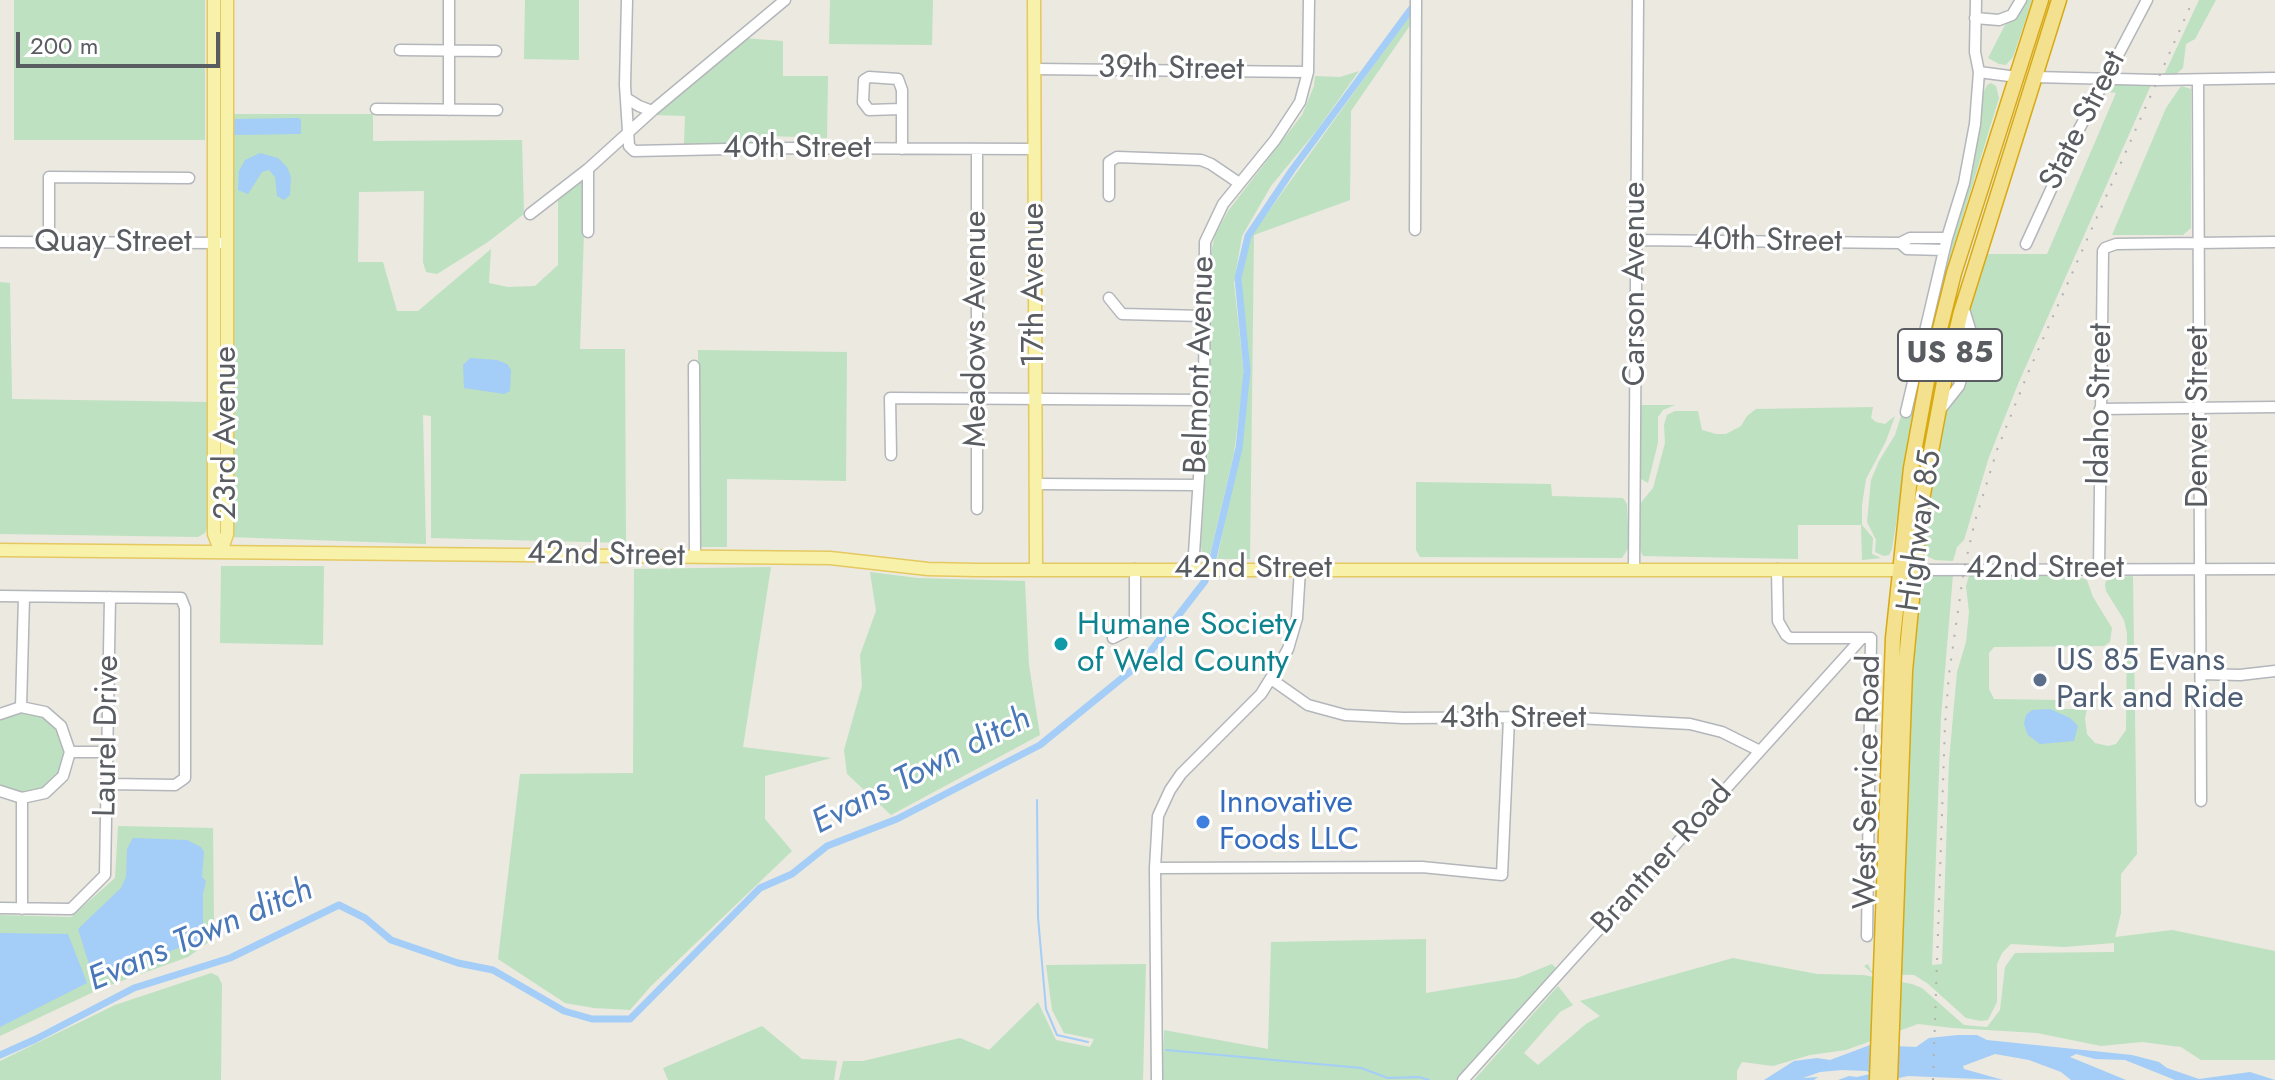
<!DOCTYPE html>
<style>
body{margin:0}
#map{position:relative;width:2275px;height:1080px;overflow:hidden;background:#ebe9e0;font-family:Jost,sans-serif}
canvas{display:block}
.scale{position:absolute;left:16px;top:32px;width:204px;height:36px;box-sizing:border-box;border:4px solid #595c60;border-top:0;padding-left:10px;font-size:24px;line-height:28px;white-space:nowrap;color:#595c60;-webkit-text-stroke:6px #fff;paint-order:stroke}
</style>
<div id="map">
<canvas width="2275" height="1080"></canvas>
<div class="scale">200 m</div>
</div>
<script>
const ctx = document.querySelector('canvas').getContext('2d');
ctx.lineJoin = 'round';
function fill(path, color) { ctx.fillStyle = color; ctx.fill(path, 'evenodd'); }
const poly = rows => new Path2D(rows.map(r => 'M' + r).join(''));
function trace(path, color, width, dash) { ctx.strokeStyle = color; ctx.lineWidth = width; ctx.lineCap = dash ? 'butt' : 'round'; ctx.setLineDash(dash || []); ctx.stroke(path); }
function drawText(font, color, halo, rows, align = 'center') {
  ctx.font = font + ' Jost,sans-serif'; ctx.lineWidth = 6; ctx.setLineDash([]); ctx.textBaseline = 'middle'; ctx.strokeStyle = halo; ctx.fillStyle = color; for (const [text, x, y, turn = 0] of rows) {
    ctx.save(); ctx.translate(x, y); ctx.rotate((+turn || 0) * Math.PI / 180); ctx.textAlign = isNaN(turn) ? turn : align; if (halo) ctx.strokeText(text, 0, 0); ctx.fillText(text, 0, 0); ctx.restore();
  }
}
const green = poly([
 [14,0,205,0,205,140,14,140],
 [525,0,579,0,579,60,524,59],
 [830,0,933,0,932,45,829,44],
 [2025,0,2032,0,2013,57,2006,65,1999,64,1988,58,2005,25,2016,19],
 [2199,0,2216,0,2195,39,2186,44,2183,68,2174,76,2164,75],
 [1411,13,1411,24,1351,111,1350,200,1254,235,1250,559,1217,559,1241,447,1249,370,1241,278,1251,236],
 [743,38,783,41,783,76,828,76,827,138,769,136,767,141,684,145,685,116,654,115],
 [1359,71,1317,130,1271,186,1242,236,1234,283,1244,375,1234,453,1210,555,1203,558,1201,546,1210,404,1210,257,1215,235,1228,211,1302,115,1314,86,1315,76,1340,77],
 [1991,83,1996,86,1999,98,1948,265,1918,386,1892,549,1889,555,1884,556,1875,552,1876,540,1867,522,1871,480,1879,461,1895,435,1901,416,1907,418,1948,253,1975,159,1984,91,1988,84],
 [2108,84,2151,85,2018,384,1989,457,1964,540,1957,547,1953,561,1935,560,1927,556,1923,546,1942,427,1948,408,1964,386,1971,362,1977,339,1970,308,1987,254,2047,254,2116,93,2102,91],
 [2181,86,2191,89,2191,228,2183,235,2112,235,2166,108],
 [226,114,373,114,373,141,522,140,524,214,488,242,437,274,426,272,423,262,424,191,359,192,358,262,383,262,397,311,418,311,491,249,489,283,508,287,535,286,558,265,558,198,586,174,580,349,625,349,626,543,431,538,431,416,423,415,426,544,228,537],
 [0,282,10,283,12,399,208,402,208,525,205,533,198,537,0,534],
 [698,350,847,352,846,481,727,479,727,547,699,547],
 [1641,405,1675,405,1663,410,1658,417,1658,443,1648,483,1641,479],
 [1873,407,1871,418,1876,422,1885,424,1895,416,1886,441,1866,479,1862,505,1862,525,1873,538,1872,554,1881,558,1862,560,1861,525,1798,525,1798,559,1643,556,1640,550,1639,505,1653,488,1665,443,1664,425,1667,415,1675,411,1698,411,1702,430,1716,434,1726,434,1741,426,1747,416,1756,409],
 [1416,482,1551,484,1552,496,1623,498,1627,504,1629,547,1622,558,1420,557,1416,550],
 [221,566,324,566,323,645,220,643],
 [771,567,743,747,831,758,765,776,765,819,792,851,651,986,630,1010,594,1008,565,1003,498,959,520,774,633,773,634,569],
 [870,572,918,578,1025,581,1029,665,1040,735,891,815,847,774,844,750,862,686,860,655,876,611],
 [1931,575,1953,575,1941,717,1932,965,1942,964,1949,761,1957,672,1966,642,1969,612,1966,586,1969,576,2074,575,2087,580,2093,597,2112,628,2110,642,2104,646,1994,647,1989,653,1989,689,1994,699,2059,700,2060,709,2087,709,2085,718,2087,734,2095,743,2108,746,2116,744,2126,730,2127,633,2124,620,2106,591,2105,585,2106,581,2115,577,2133,576,2137,854,2121,874,2121,913,2115,937,2172,930,2275,951,2275,1060,2201,1060,2181,1047,2142,1042,2101,1046,2037,1033,1953,1028,1918,1024,1846,1050,1810,1055,1773,1066,1742,1062,1737,1071,1737,1080,1474,1080,1558,986,1573,1005,1560,1012,1524,1053,1538,1065,1586,1024,1600,1016,1580,1001,1733,958,1817,974,1863,975,1912,984,1922,988,1964,1025,1987,1027,2000,1010,2005,967,2015,953,2114,952,2114,943,2064,947,2011,944,2002,953,1997,964,1997,1002,1988,1020,1981,1021,1966,1018,1927,983,1914,975,1873,974,1864,966,1868,964,1871,971,1900,972,1911,703,1918,599,1921,583],
 [24,711,37,713,57,728,63,740,65,753,62,766,56,777,47,786,35,791,22,793,0,785,0,718],
 [118,826,213,828,214,921,209,942,188,957,102,988,0,1036,0,915,71,917,115,878],
 [1426,939,1426,993,1517,978,1552,964,1556,968,1456,1080,1162,1080,1164,1030,1268,1049,1271,942],
 [1146,964,1143,1080,839,1080,843,1061,863,1061,960,1038,989,1050,1038,1002,1056,1040,1090,1047,1094,1039,1064,1033,1052,1010,1046,965],
 [211,973,218,976,222,984,221,1080,0,1080,0,1061,115,1005],
 [762,1026,802,1059,837,1061,834,1080,668,1080,663,1068]
]);
const water = poly([
 [298,118,301,120,301,134,298,134,235,135,232,131,234,119],
 [260,153,278,158,287,167,291,177,290,195,284,200,277,196,275,177,269,170,262,172,248,194,238,190,239,171,245,160],
 [470,358,497,360,507,364,511,370,510,391,504,394,464,388,463,365],
 [2050,709,2070,718,2078,726,2074,741,2040,744,2028,735,2024,724,2026,715,2032,710],
 [133,838,187,840,201,847,204,852,202,877,206,881,203,894,203,930,197,941,94,980,78,929,121,888,126,877,127,849],
 [0,933,68,934,87,983,0,1027],
 [1958,1035,1977,1035,1987,1040,2132,1055,2159,1062,2167,1068,2199,1079,2250,1072,2275,1080,2175,1080,2125,1060,2095,1059,2076,1054,2070,1057,2126,1080,2071,1080,2061,1072,2029,1060,1995,1054,1963,1066,1964,1069,2003,1080,1908,1076,1890,1080,1838,1080,1849,1076,1857,1077,1870,1074,1867,1071,1842,1070,1820,1072,1803,1078,1818,1077,1814,1080,1764,1080,1794,1061,1817,1058,1830,1060,1870,1045,1916,1047,1929,1038]
]);
const stream = poly([
 [1037,800,1038,917,1046,1009,1057,1035,1088,1042],
 [1166,1050,1361,1068,1388,1078,1419,1077,1429,1080]
]);
const canal = poly([
 [1213,558,1239,448,1247,371,1238,278,1248,236,1292,170,1411,9],
 [0,1055,36,1039,134,988,230,958,339,905,365,918,391,940,458,963,493,970,564,1011,592,1019,630,1019,760,888,792,874,827,846,897,819,1040,745,1143,661,1205,581]
]);
const minor = poly([
 [449,0,449,110],
 [627,0,625,85,629,146,634,151,775,148,1034,149],
 [1975,18,1999,20,2012,15,2021,0],
 [400,50,496,51],
 [1035,69,1308,72],
 [1979,72,2017,77],
 [2034,77,2157,80,2275,78],
 [2198,80,2201,801],
 [626,98,639,106,652,111],
 [376,109,497,110],
 [901,109,869,110,863,102,864,80,869,77,898,79,902,90,902,149],
 [1109,196,1109,162,1117,157,1201,160,1211,164,1239,183],
 [530,214,588,169,653,110,785,0],
 [1415,230,1416,0],
 [588,232,588,169],
 [1636,240,1900,243,1910,238,1947,238],
 [0,242,222,243],
 [49,242,49,177,189,178],
 [1900,243,1907,249,1944,250],
 [2026,244,2075,137,2147,0],
 [1109,298,1122,314,1203,316],
 [694,366,695,557],
 [2100,409,2275,407],
 [1940,410,1959,386,1973,339,1963,306],
 [1906,412,1947,238,1964,183,1975,124,1979,72,1975,52,1976,0],
 [891,455,890,398,1204,400],
 [1036,484,1197,485],
 [977,509,977,149],
 [1193,569,1204,400,1205,242,1223,204,1275,140,1300,102,1308,72,1309,0],
 [1634,569,1638,0],
 [1777,569,1778,621,1786,635,1790,638,1871,638,1867,936],
 [2099,569,2103,251,2105,248,2116,244,2275,242],
 [1913,570,2275,569],
 [0,596,181,598,185,608,185,778,175,785,108,784],
 [1113,638,1135,627,1135,569],
 [2201,674,2240,675,2275,671],
 [1271,679,1308,705,1345,715,1403,718,1558,717,1690,724,1722,732,1760,751],
 [21,707,24,597],
 [0,714,21,707,45,712,61,726,70,752,63,776,45,793,22,798,0,791],
 [70,752,108,752],
 [22,798,22,909],
 [1155,868,1422,867,1502,875,1509,719],
 [0,908,71,909,105,875,110,597],
 [1157,1080,1155,868,1158,816,1170,790,1181,774,1261,694,1279,665,1288,649,1297,618,1300,569],
 [1463,1080,1862,638]
]);
const major = poly([
 [214,0,214,534,221,552],
 [1034,0,1036,570],
 [0,550,830,558,928,569,976,570,1910,570],
 [221,552,227,534,227,0]
]);
const highway = poly([
 [1877,1080,1893,638,1911,468,1927,381,1954,273,2041,0],
 [1890,1080,1905,671,1921,505,1944,382,1961,312,2059,0]
]);
const rail = poly([
 [1933,1080,1945,725,1949,674,1964,569,1975,521,1997,450,2028,373,2193,0]
]);
const markers = [
 [1061,644,8,"#0f9aa8"],
 [2040,680,8,"#5c6f8a"],
 [1203,822,8,"#3f7fe0"]
];
const shields = [
 [1950,355,104]
];
const shieldNames = [
 ["US 85",1950,355]
];
const streetNames = [
 ["39th Street",1171,70,1],
 ["State Street",2084,121,-63],
 ["40th Street",797,149],
 ["40th Street",1768,242,1],
 ["Quay Street",113,243],
 ["Carson Avenue",1636,284,-90],
 ["17th Avenue",1035,285,-90],
 ["Meadows Avenue",977,329,-90],
 ["Belmont Avenue",1201,365,-88],
 ["Idaho Street",2101,404,-89],
 ["Denver Street",2199,417,-90],
 ["23rd Avenue",227,433,-90],
 ["Highway 85",1921,531,-82],
 ["42nd Street",606,556,1],
 ["42nd Street",1253,569],
 ["42nd Street",2045,569],
 ["43th Street",1513,719],
 ["Laurel Drive",108,736,-89],
 ["West Service Road",1869,782,-89],
 ["Brantner Road",1663,859,-48]
];
const cultureNames = [
 ["Humane Society",1077,626],
 ["of Weld County",1077,663]
];
const serviceNames = [
 ["US 85 Evans",2056,662],
 ["Park and Ride",2056,699]
];
const shopNames = [
 ["Innovative",1219,804],
 ["Foods LLC",1219,841]
];
const waterNames = [
 ["Evans Town ditch",922,772,-27],
 ["Evans Town ditch",201,936,-23]
];
fill(green, '#bee1c1');
fill(water, '#a4cdf7');
trace(stream, '#a4cdf7', 2);
trace(canal, '#a4cdf7', 7);
trace(minor, '#b3b6ba', 13);
trace(major, '#e5c960', 15);
trace(highway, '#d9a912', 17);
trace(minor, '#fff', 10);
trace(major, '#f8f1a9', 12);
trace(highway, '#f3e18f', 14);
trace(rail, '#b1b2b2', 2, [2, 10]);
for (const [x, y, r, color] of markers) { const dot = new Path2D(); dot.arc(x, y, r, 0, 2 * Math.PI); ctx.fillStyle = color; ctx.fill(dot); trace(dot, '#fff', 3); }
for (const [x, y, w] of shields) { const box = new Path2D(); box.roundRect(x - w / 2, y - 26, w, 52, 6); ctx.fillStyle = '#fff'; ctx.fill(box); trace(box, '#595c60', 2); }
drawText('bold 30px', '#595c60', null, shieldNames);
drawText('32px', '#595c60', '#fff', streetNames);
drawText('32px', '#0d838f', '#fff', cultureNames, 'left');
drawText('32px', '#4e5e75', '#fff', serviceNames, 'left');
drawText('32px', '#366cbe', '#fff', shopNames, 'left');
drawText('italic 34px', '#4a77b7', '#fff', waterNames);
</script>
